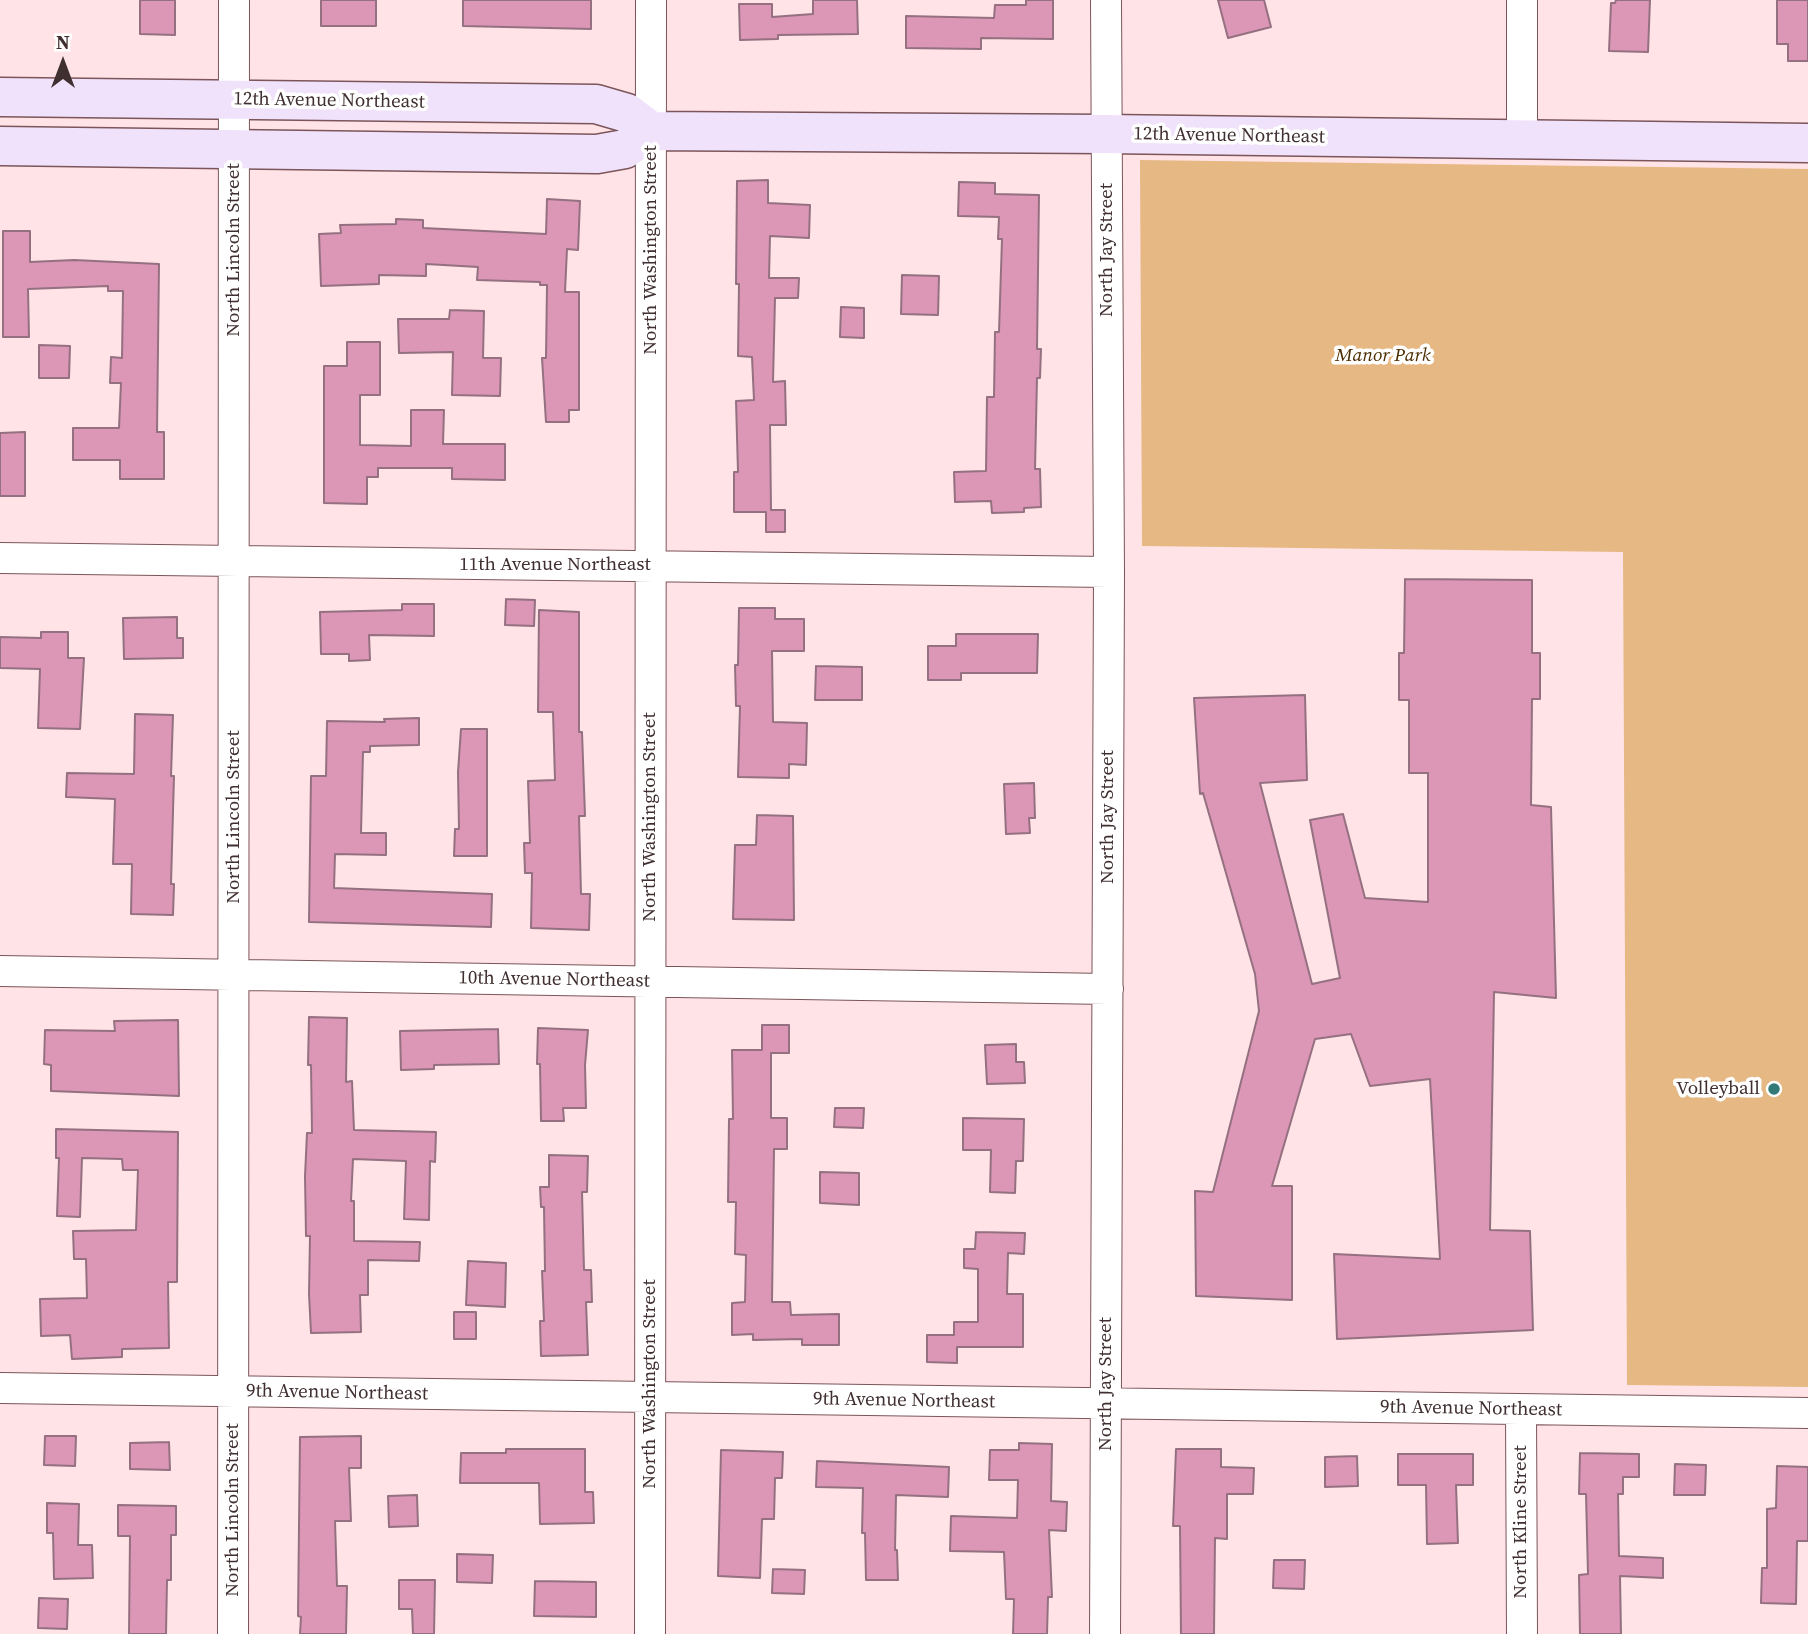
<!DOCTYPE html>
<style>
body{margin:0}
#map{position:relative;width:1808px;height:1634px;overflow:hidden;background:#ffe3e6;font-family:"Source Serif 4",serif}
canvas{display:block}
.north{position:absolute;left:28px;top:28px;width:70px;height:70px;-webkit-text-stroke:5px #fff;paint-order:stroke;rotate:0deg;font-size:19px;font-weight:700;line-height:28px;text-align:center;color:#402f30}
.north::after{content:'';display:block;margin:auto;width:24px;height:32px;background:#402f30;clip-path:polygon(50% 0,100% 100%,50% 72%,0 100%)}
</style>
<div id="map">
<canvas width="1808" height="1634"></canvas>
<div class="north">N</div>
</div>
<script>
const ctx = document.querySelector('canvas').getContext('2d');
ctx.lineJoin = 'round';
function fill(path, color) { ctx.fillStyle = color; ctx.fill(path, 'evenodd'); }
const poly = rows => new Path2D(rows.map(r => 'M' + r).join(''));
function trace(path, color, width, dash) { ctx.strokeStyle = color; ctx.lineWidth = width; ctx.lineCap = dash ? 'butt' : 'round'; ctx.setLineDash(dash || []); ctx.stroke(path); }
function drawText(font, color, halo, rows, align = 'center') {
  ctx.font = font + ' "Source Serif 4",serif'; ctx.lineWidth = 7; ctx.setLineDash([]); ctx.textBaseline = 'middle'; ctx.strokeStyle = halo; ctx.fillStyle = color; for (const [text, x, y, turn = 0] of rows) {
    ctx.save(); ctx.translate(x, y); ctx.rotate((+turn || 0) * Math.PI / 180); ctx.textAlign = isNaN(turn) ? turn : align; if (halo) ctx.strokeText(text, 0, 0); ctx.fillText(text, 0, 0); ctx.restore();
  }
}
const green = poly([
 [1140,160,1808,169,1808,1387,1627,1385,1623,552,1142,546]
]);
const building = poly([
 [140,0,175,0,175,35,140,34,140,0],
 [321,0,376,0,376,26,321,26,321,0],
 [463,0,591,0,591,29,463,26,463,0],
 [813,0,857,0,858,34,778,35,778,39,740,40,739,4,772,4,772,17,813,14,813,0],
 [1026,0,1053,0,1053,39,981,38,981,49,906,48,906,16,994,18,995,5,1026,5,1026,0],
 [1218,0,1264,0,1271,27,1228,38,1218,0],
 [1616,0,1650,0,1648,52,1609,51,1611,3,1615,3,1616,0],
 [1777,0,1808,0,1808,61,1788,61,1788,44,1777,44,1777,0],
 [768,180,768,203,810,205,809,238,770,236,769,278,799,278,798,298,775,298,773,382,785,381,786,425,770,425,771,510,785,510,785,532,766,532,766,512,734,512,734,472,738,472,736,401,754,400,752,357,738,356,739,284,736,284,737,181,768,180],
 [959,182,995,183,995,194,1039,195,1037,349,1041,349,1040,378,1037,378,1035,469,1040,469,1041,507,1024,508,1024,512,992,513,991,501,955,502,954,472,986,471,987,397,994,397,995,332,999,332,1002,239,998,239,999,217,958,216,959,182],
 [547,199,580,201,578,250,567,249,565,292,579,292,579,410,569,410,569,422,546,422,542,358,546,358,547,285,540,285,540,282,477,280,478,267,426,264,426,276,379,275,379,284,321,286,319,234,341,233,340,225,396,224,396,219,423,220,423,228,546,234,547,199],
 [3,231,30,231,30,262,74,260,159,264,157,432,164,432,164,479,120,479,120,460,73,460,73,428,119,428,121,383,110,383,111,357,122,358,123,291,108,291,108,286,28,289,29,337,3,337,3,231],
 [902,275,939,276,938,315,901,314,902,275],
 [841,307,864,308,864,338,840,337,841,307],
 [450,310,484,311,483,358,501,358,500,396,452,395,453,352,399,353,398,319,449,319,450,310],
 [347,342,380,342,380,395,360,395,360,445,411,446,411,410,444,410,443,444,505,444,505,480,452,479,452,468,378,468,378,477,367,477,367,504,324,503,324,366,347,366,347,342],
 [39,345,70,346,69,378,39,378,39,345],
 [25,432,25,496,0,496,0,433,25,432],
 [1405,579,1532,580,1532,653,1540,653,1540,699,1532,699,1531,805,1551,807,1556,998,1494,992,1490,1230,1530,1231,1533,1330,1337,1339,1334,1254,1440,1259,1430,1079,1370,1086,1351,1034,1315,1039,1272,1186,1292,1186,1292,1300,1196,1296,1195,1191,1213,1192,1259,1011,1255,974,1203,793,1200,794,1194,698,1305,695,1307,780,1260,783,1312,984,1340,978,1310,820,1343,814,1365,898,1428,902,1428,773,1409,773,1409,700,1399,700,1399,653,1404,653,1405,579],
 [506,599,535,600,534,626,505,625,506,599],
 [402,604,434,604,434,636,369,635,370,660,349,661,349,654,321,654,320,612,402,610,402,604],
 [739,608,775,608,775,619,804,619,804,651,772,651,773,722,807,723,806,765,789,764,789,778,738,777,740,706,736,706,735,665,738,665,739,608],
 [539,610,579,612,579,732,582,732,585,816,579,816,581,894,590,894,589,930,531,928,532,873,525,873,524,843,530,843,528,781,555,780,553,712,538,712,539,610],
 [177,617,177,638,183,638,183,658,124,659,123,618,177,617],
 [41,632,68,632,68,658,84,658,80,729,38,728,40,669,0,668,0,637,41,638,41,632],
 [956,634,1038,634,1037,673,961,673,961,680,928,680,928,646,956,646,956,634],
 [816,666,862,667,862,700,815,700,816,666],
 [135,714,173,715,171,776,174,776,171,884,174,884,173,915,131,914,132,864,113,864,115,799,66,797,67,773,134,774,135,714],
 [419,718,419,745,370,746,370,752,363,752,361,833,386,833,386,855,335,854,334,888,492,894,491,927,309,922,311,776,326,776,327,721,385,722,384,719,419,718],
 [461,729,487,729,487,856,454,856,455,829,459,829,458,772,461,729],
 [1034,783,1035,818,1029,818,1030,833,1006,834,1004,784,1034,783],
 [757,815,793,816,794,920,733,919,735,845,756,845,757,815],
 [309,1017,347,1018,346,1082,352,1081,354,1130,436,1132,435,1162,430,1161,429,1220,404,1219,406,1161,353,1159,351,1201,354,1201,354,1241,420,1242,419,1261,368,1260,368,1295,360,1295,361,1332,311,1333,309,1294,310,1236,306,1236,305,1176,307,1133,312,1133,311,1065,308,1065,309,1017],
 [178,1020,179,1096,51,1091,51,1065,44,1064,45,1030,115,1031,114,1021,178,1020],
 [762,1025,789,1025,789,1053,771,1053,771,1118,787,1118,787,1149,774,1149,772,1302,790,1302,791,1315,839,1314,839,1345,802,1345,802,1339,753,1340,753,1334,732,1335,732,1303,745,1302,746,1255,735,1254,736,1202,728,1202,729,1119,733,1119,732,1050,762,1050,762,1025],
 [538,1028,588,1030,585,1065,586,1108,563,1108,564,1121,541,1121,540,1064,537,1064,538,1028],
 [498,1029,499,1064,434,1065,434,1069,401,1070,400,1031,498,1029],
 [1016,1044,1016,1062,1024,1062,1025,1083,987,1084,985,1045,1016,1044],
 [835,1108,864,1108,863,1128,834,1127,835,1108],
 [963,1118,1024,1119,1023,1161,1016,1161,1015,1193,990,1192,991,1150,963,1150,963,1118],
 [56,1129,178,1132,177,1282,168,1282,169,1348,122,1349,122,1357,72,1359,70,1335,41,1336,40,1299,87,1298,86,1259,74,1259,73,1231,136,1230,138,1170,123,1170,122,1159,82,1158,80,1217,57,1216,59,1158,56,1158,56,1129],
 [549,1155,588,1156,587,1192,582,1192,584,1270,591,1270,592,1302,586,1302,588,1355,541,1356,540,1321,544,1321,542,1271,545,1271,544,1207,541,1207,540,1187,549,1187,549,1155],
 [820,1172,859,1173,859,1205,820,1203,820,1172],
 [976,1232,1025,1233,1024,1254,1008,1253,1007,1294,1023,1294,1023,1347,957,1347,957,1363,927,1362,927,1335,954,1335,954,1322,978,1322,978,1269,964,1268,964,1249,975,1249,976,1232],
 [468,1261,506,1263,505,1307,466,1305,468,1261],
 [454,1312,476,1312,476,1339,454,1339,454,1312],
 [45,1436,76,1436,75,1466,44,1465,45,1436],
 [361,1436,361,1468,349,1468,351,1521,335,1521,337,1586,347,1586,346,1634,300,1634,301,1617,298,1616,300,1437,361,1436],
 [169,1442,170,1470,130,1469,130,1443,169,1442],
 [1019,1443,1052,1444,1051,1501,1067,1502,1066,1531,1049,1530,1052,1597,1048,1597,1047,1634,1013,1634,1014,1599,1006,1599,1004,1552,950,1551,951,1516,1017,1518,1018,1480,989,1480,990,1450,1019,1450,1019,1443],
 [506,1449,585,1449,585,1492,593,1492,594,1523,540,1524,539,1483,460,1483,461,1453,506,1453,506,1449],
 [1176,1449,1221,1449,1221,1467,1254,1468,1253,1494,1227,1494,1227,1539,1215,1538,1214,1634,1181,1634,1180,1526,1173,1526,1176,1449],
 [721,1450,783,1452,782,1478,775,1478,774,1519,762,1519,760,1578,718,1576,721,1450],
 [1580,1453,1639,1454,1639,1477,1623,1477,1623,1494,1618,1494,1619,1556,1663,1558,1663,1578,1620,1576,1621,1634,1580,1634,1579,1575,1588,1574,1586,1494,1579,1494,1580,1453],
 [1398,1454,1473,1454,1473,1485,1456,1485,1458,1543,1427,1544,1426,1485,1398,1485,1398,1454],
 [1357,1456,1358,1486,1325,1487,1325,1457,1357,1456],
 [817,1461,949,1467,948,1497,896,1495,895,1550,897,1550,898,1580,866,1580,865,1533,862,1533,863,1488,816,1487,817,1461],
 [1675,1464,1706,1465,1705,1495,1674,1495,1675,1464],
 [1777,1466,1808,1467,1808,1541,1797,1541,1796,1604,1761,1603,1762,1568,1767,1568,1767,1509,1776,1508,1777,1466],
 [417,1495,418,1526,389,1527,388,1496,417,1495],
 [47,1503,79,1504,78,1545,92,1545,93,1578,54,1579,53,1533,47,1533,47,1503],
 [118,1505,176,1506,176,1535,171,1535,171,1580,167,1580,166,1634,129,1634,130,1536,118,1536,118,1505],
 [457,1554,493,1555,492,1583,457,1582,457,1554],
 [1274,1560,1305,1560,1304,1589,1273,1588,1274,1560],
 [773,1569,805,1570,804,1594,772,1593,773,1569],
 [399,1580,435,1580,434,1634,413,1634,412,1609,399,1609,399,1580],
 [535,1581,596,1582,596,1617,534,1616,535,1581],
 [39,1598,68,1599,67,1629,38,1628,39,1598]
]);
const street = poly([
 [1522,140,1522,0],
 [0,558,1109,572],
 [0,971,1108,989],
 [0,1388,1808,1413],
 [1521,1410,1522,1634],
 [233,1634,234,0],
 [650,1634,651,0],
 [1105,1634,1109,572,1106,0]
]);
const secondary = poly([
 [0,97,596,104,627,113,651,131],
 [0,146,597,154,625,149,651,131,1106,134,1808,143]
]);
const markers = [
 [1774,1089,7,"#317a77"]
];
const streetNames = [
 ["12th Avenue Northeast",329,101,1],
 ["12th Avenue Northeast",1229,136,1],
 ["North Lincoln Street",234,250,-90],
 ["North Washington Street",651,250,-90],
 ["North Jay Street",1107,250,-90],
 ["11th Avenue Northeast",555,565],
 ["North Lincoln Street",234,817,-90],
 ["North Washington Street",650,817,-90],
 ["North Jay Street",1108,817,-90],
 ["10th Avenue Northeast",554,980,1],
 ["North Washington Street",650,1384,-90],
 ["North Jay Street",1106,1384,-90],
 ["9th Avenue Northeast",337,1393,1],
 ["9th Avenue Northeast",904,1401,1],
 ["9th Avenue Northeast",1471,1409,1],
 ["North Lincoln Street",233,1510,-90],
 ["North Kline Street",1521,1522,-90]
];
const parkNames = [
 ["Manor Park",1383,356]
];
const poiNames = [
 ["Volleyball",1760,1089]
];
fill(green, '#e5b884');
fill(building, '#db97b5');
trace(building, '#947080', 2);
trace(street, '#7b555a', 32);
trace(secondary, '#7b555a', 41);
trace(street, '#fff', 30);
trace(secondary, '#f1e2fb', 38);
for (const [x, y, r, color] of markers) { const dot = new Path2D(); dot.arc(x, y, r, 0, 2 * Math.PI); ctx.fillStyle = color; ctx.fill(dot); trace(dot, '#fff', 2.5); }
drawText('19px', '#402f30', '#fff', streetNames);
drawText('italic 19px', '#4c2d00', '#fff', parkNames);
drawText('19px', '#402f30', '#fff', poiNames, 'right');
</script>
